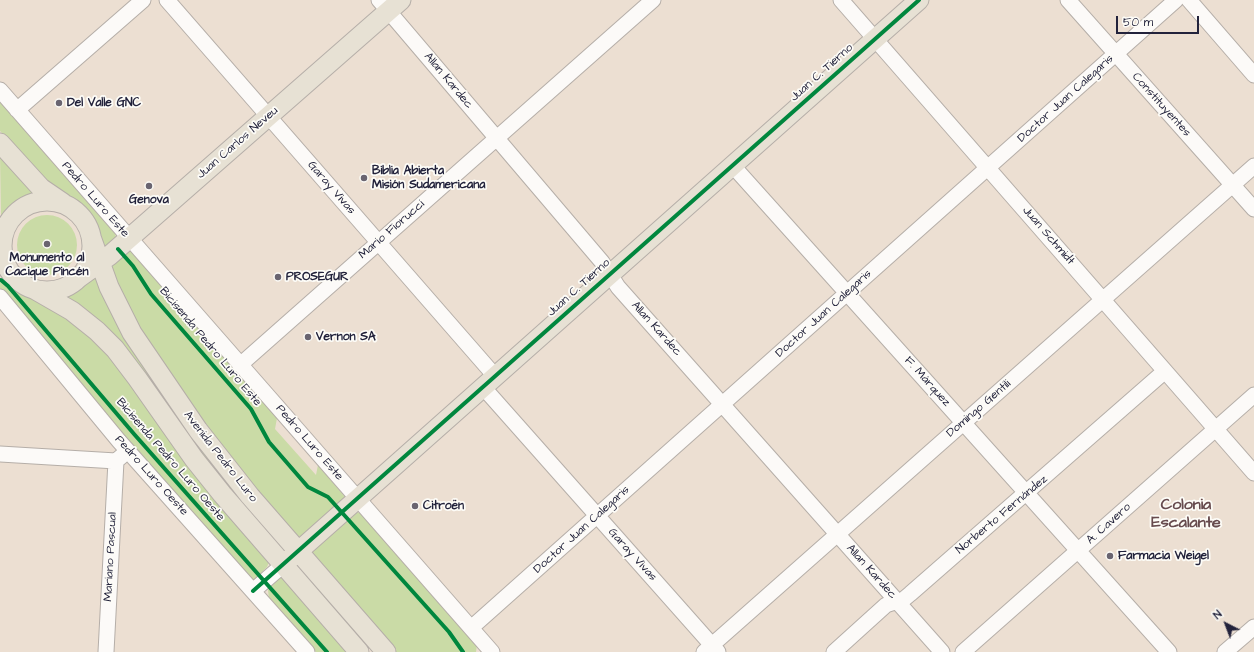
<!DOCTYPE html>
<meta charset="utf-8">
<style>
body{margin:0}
#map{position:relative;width:1254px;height:652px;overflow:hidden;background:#ecdfd2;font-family:"Architects Daughter",sans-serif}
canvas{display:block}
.north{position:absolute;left:1206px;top:604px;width:40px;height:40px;-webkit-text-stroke:3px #fdfcf7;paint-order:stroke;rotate:318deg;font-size:11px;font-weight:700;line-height:16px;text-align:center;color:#22223b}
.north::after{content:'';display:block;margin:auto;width:14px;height:18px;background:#22223b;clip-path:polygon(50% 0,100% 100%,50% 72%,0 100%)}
.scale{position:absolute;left:1116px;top:16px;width:83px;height:18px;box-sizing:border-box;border:2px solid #22223b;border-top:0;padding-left:5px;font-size:12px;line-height:14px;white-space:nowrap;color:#22223b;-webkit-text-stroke:3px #fdfcf7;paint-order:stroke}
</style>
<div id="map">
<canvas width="1254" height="652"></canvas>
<div class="north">N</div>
<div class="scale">50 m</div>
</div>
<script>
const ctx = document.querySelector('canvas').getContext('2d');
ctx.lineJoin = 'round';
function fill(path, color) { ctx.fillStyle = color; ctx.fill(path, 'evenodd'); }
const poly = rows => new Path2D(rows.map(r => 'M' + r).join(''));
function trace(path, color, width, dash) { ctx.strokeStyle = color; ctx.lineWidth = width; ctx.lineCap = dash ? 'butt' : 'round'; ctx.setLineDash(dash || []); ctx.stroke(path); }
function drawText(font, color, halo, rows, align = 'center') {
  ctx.font = font + ' "Architects Daughter",sans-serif'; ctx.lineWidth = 3.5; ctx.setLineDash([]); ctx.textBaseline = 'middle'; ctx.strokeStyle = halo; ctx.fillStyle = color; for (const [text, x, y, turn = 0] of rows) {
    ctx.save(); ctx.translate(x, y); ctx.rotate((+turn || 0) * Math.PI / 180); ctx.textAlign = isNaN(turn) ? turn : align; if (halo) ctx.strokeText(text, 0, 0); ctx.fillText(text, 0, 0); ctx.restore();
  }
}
const green = poly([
 [0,100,115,231,116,239,106,247,85,209,58,193,0,131],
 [0,154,35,195,19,201,1,217],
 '17 245a30 30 0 1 1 60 0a30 30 0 1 1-60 0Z',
 [130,250,277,418,275,429,316,475,318,465,346,498,302,536,298,537,261,502,151,352,117,291,110,266,127,251],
 [95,275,288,547,283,553,64,297],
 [2,279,8,280,24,292,41,298,97,339,269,562,267,567,255,579,251,579,122,434,0,288,0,280],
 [355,512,361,513,477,644,476,652,393,652,308,552],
 [281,576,352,652,316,652,269,599,268,590]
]);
const minor = poly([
 [167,0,495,376],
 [379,0,602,262,618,287,942,652],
 [841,0,1254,473],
 [1068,0,1254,209],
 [1189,0,1254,75],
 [0,90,492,652],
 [17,110,143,0],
 [733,166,1169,652],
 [0,297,119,441,307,652],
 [240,365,653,0],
 [483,387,718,652],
 [0,454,116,461,123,455],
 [253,591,283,565],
 [471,628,1176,0],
 [106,652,116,461],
 [704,652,1254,166],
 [834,652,886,605,904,599,910,594,1165,371],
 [963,652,1254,395],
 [1225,652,1254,627]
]);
const major = poly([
 [0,143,41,188,63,203],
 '2 246a45 45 0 1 1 90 0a45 45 0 1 1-90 0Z',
 [91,237,109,287,132,333,198,430,250,496,386,652],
 [73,282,109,256,401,0],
 [32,288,72,311,97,331,115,349,137,378,194,459,222,494,359,652],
 [283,565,919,0]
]);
const cycleway = poly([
 [118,249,133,266,151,294,251,409,269,442,308,487,328,497,449,632,463,652],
 [1,280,8,286,134,434,327,652],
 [253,591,919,0]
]);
const markers = [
 [59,103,4,"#696470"],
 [364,178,4,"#696470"],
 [149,186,4,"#696470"],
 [47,244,4,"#696470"],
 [278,277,4,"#696470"],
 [308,337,4,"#696470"],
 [415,506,4,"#696470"],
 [1110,556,4,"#696470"]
];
const streetNames = [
 ["Juan C. Tierno",822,73,-42],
 ["Allan Kardec",448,81,50],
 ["Doctor Juan Calegaris",1066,99,-42],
 ["Constituyentes",1161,105,48],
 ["Juan Carlos Neveu",238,143,-41],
 ["Garay Vivas",331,188,49],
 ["Pedro Luro Este",95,200,49],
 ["Mario Fiorucci",392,230,-41],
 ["Juan Schmidt",1048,236,49],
 ["Juan C. Tierno",579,288,-42],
 ["Doctor Juan Calegaris",824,314,-42],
 ["Allan Kardec",656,329,48],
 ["Bicisenda Pedro Luro Este",210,347,50],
 ["F. Márquez",927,382,48],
 ["Domingo Gentili",979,409,-41],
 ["Pedro Luro Este",309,443,49],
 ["Avenida Pedro Luro",220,457,52],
 ["Bicisenda Pedro Luro Oeste",170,460,49],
 ["Pedro Luro Oeste",151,476,48],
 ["Norberto Fernández",1002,515,-40],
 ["A. Cavero",1109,524,-42],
 ["Doctor Juan Calegaris",582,530,-42],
 ["Garay Vivas",632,555,48],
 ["Mariano Pascual",111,557,-87],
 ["Allan Kardec",871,572,48]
];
const poiNames = [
 ["Del Valle GNC",67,103],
 ["Biblia Abierta",372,171],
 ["Misión Sudamericana",372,185],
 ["Genova",149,200,"center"],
 ["Monumento al",47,258,"center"],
 ["Cacique Pincén",47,272,"center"],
 ["PROSEGUR",286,277],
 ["Vernon SA",316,337],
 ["Citroën",423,506],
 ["Farmacia Weigel",1118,556]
];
const districtNames = [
 ["Colonia",1186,506],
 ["Escalante",1186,524]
];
fill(green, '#cadba6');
trace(minor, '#b5aea8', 17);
trace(major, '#b5aea8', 21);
trace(minor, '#fcfaf8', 15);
trace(major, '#e7e1d4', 19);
trace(cycleway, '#00873e', 4);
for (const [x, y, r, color] of markers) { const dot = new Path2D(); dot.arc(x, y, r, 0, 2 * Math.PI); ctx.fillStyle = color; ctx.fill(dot); trace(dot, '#fdfcf7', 1.5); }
drawText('12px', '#22223b', '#fdfcf7', streetNames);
drawText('bold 12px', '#22223b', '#fdfcf7', poiNames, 'left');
drawText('bold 16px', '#674b4e', '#fdfcf7', districtNames);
</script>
